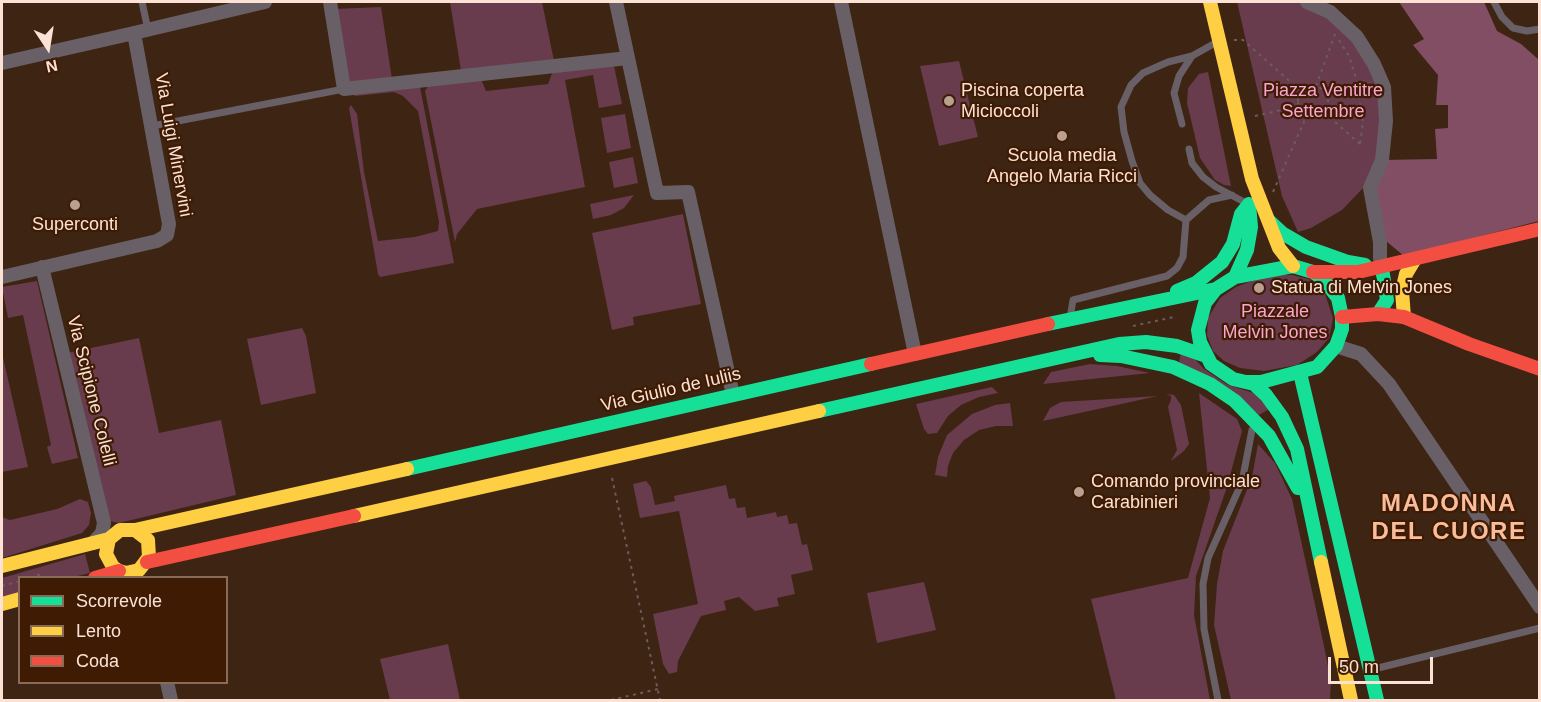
<!DOCTYPE html>
<style>
body{margin:0}
#map{position:relative;width:1541px;height:702px;overflow:hidden;background:#3e2412;font-family:Arial,sans-serif}
canvas{display:block}
.frame{position:absolute;inset:0;border:3px solid #fbe2d5;pointer-events:none}
.legend{position:absolute;left:18px;top:576px;width:210px;height:108px;box-sizing:border-box;background:#3f1b03;border:2px solid #8a6b57;margin:0;padding:8px 10px;list-style:none;font-size:18px;color:#fbe2d5}
.legend li{display:flex;align-items:center;gap:12px;height:30px}
.legend b{width:30px;border:2px solid #8a6b57}
.north{position:absolute;left:18px;top:18px;width:60px;height:60px;-webkit-text-stroke:4px #3f1b03;paint-order:stroke;rotate:168deg;font-size:16px;font-weight:700;line-height:24px;text-align:center;color:#fbe2d5}
.north::after{content:'';display:block;margin:auto;width:21px;height:27px;background:#fbe2d5;clip-path:polygon(50% 0,100% 100%,50% 72%,0 100%)}
.scale{position:absolute;left:1328px;top:657px;width:105px;height:27px;box-sizing:border-box;border:3px solid #fbe2d5;border-top:0;padding-left:8px;font-size:18px;line-height:21px;white-space:nowrap;color:#fbe2d5;-webkit-text-stroke:4px #3f1b03;paint-order:stroke}
</style>
<div id="map">
<canvas width="1541" height="702"></canvas>
<div class="frame"></div>
<ul class="legend">
<li><b style="height:8px;background:#16e098"></b>Scorrevole</li>
<li><b style="height:8px;background:#ffcf43"></b>Lento</li>
<li><b style="height:8px;background:#f24e42"></b>Coda</li>
</ul>
<div class="north">N</div>
<div class="scale">50 m</div>
</div>
<script>
const ctx = document.querySelector('canvas').getContext('2d');
ctx.lineJoin = 'round';
function fill(path, color) { ctx.fillStyle = color; ctx.fill(path, 'evenodd'); }
const poly = rows => new Path2D(rows.map(r => 'M' + r).join(''));
function trace(path, color, width, dash) { ctx.strokeStyle = color; ctx.lineWidth = width; ctx.lineCap = dash ? 'butt' : 'round'; ctx.setLineDash(dash || []); ctx.stroke(path); }
function drawText(font, color, halo, rows, align = 'center') {
  ctx.font = font + ' Arial,sans-serif'; ctx.lineWidth = 4.5; ctx.setLineDash([]); ctx.textBaseline = 'middle'; ctx.strokeStyle = halo; ctx.fillStyle = color; for (const [text, x, y, turn = 0] of rows) {
    ctx.save(); ctx.translate(x, y); ctx.rotate((+turn || 0) * Math.PI / 180); ctx.textAlign = isNaN(turn) ? turn : align; if (halo) ctx.strokeText(text, 0, 0); ctx.fillText(text, 0, 0); ctx.restore();
  }
}
const green = poly([
 [450,2,542,2,554,61,461,71],
 [1237,2,1307,2,1357,37,1384,87,1382,160,1365,186,1342,210,1311,228,1298,232,1282,196],
 [381,7,392,79,347,85,334,9],
 [959,61,978,137,939,146,920,66],
 [614,66,622,104,599,108,593,75,565,80,585,187,477,209,457,234,455,242,425,91,430,83,481,79,486,91,548,84,553,71],
 [1208,72,1231,186,1224,185,1215,180,1200,158,1187,103,1188,88,1199,74],
 [420,87,454,263,380,277,378,274,349,108,351,105,357,114,364,172,378,241,415,237,438,231,439,222,418,111,403,96,394,92,355,96,353,92],
 [625,114,631,148,607,153,601,118],
 [633,157,638,183,614,188,609,162],
 [634,195,624,208,611,215,593,219,590,204],
 [683,214,701,304,633,317,634,325,612,330,592,233],
 [1267,275,1292,275,1309,279,1324,291,1333,318,1329,338,1317,352,1297,365,1264,371,1240,368,1224,361,1213,351,1207,335,1208,318,1220,298,1236,287],
 [37,281,78,458,52,464,47,447,51,445,23,315,8,318,2,287],
 [302,328,306,336,316,393,261,405,247,339],
 [139,338,159,433,221,420,236,495,119,523,110,521,67,353],
 [2,353,28,467,2,472],
 [1181,353,1194,358,1204,369,1228,385,1257,394,1271,408,1259,415,1179,362],
 [1090,364,1117,366,1150,373,1043,384,1051,372],
 [992,387,998,393,979,397,961,405,948,416,937,433,928,434,924,429,916,404],
 [1199,393,1237,419,1242,431,1227,487,1196,576,1194,615,1210,700,1116,700,1091,599,1188,578,1210,498],
 [1166,394,1174,395,1181,405,1189,444,1184,451,1171,461,1177,450,1168,407,1171,400,1171,396],
 [1158,396,1043,421,1050,408,1061,402],
 [1010,403,1013,426,996,426,979,430,964,440,953,453,948,466,947,477,935,475,938,457,947,435,972,414,995,405],
 [1258,444,1275,463,1292,499,1324,646,1331,681,1330,700,1231,700,1214,625,1217,584,1223,551,1252,477],
 [646,481,651,487,655,505,675,501,674,496,726,485,729,499,735,498,737,508,745,507,747,518,776,512,777,517,787,515,789,524,797,523,802,545,807,544,813,570,791,575,795,594,777,598,779,606,755,611,739,597,724,601,726,610,701,616,678,661,677,672,669,674,663,664,653,614,698,604,679,511,640,518,633,484],
 [80,499,88,502,91,513,89,525,82,533,2,558,2,517,10,520,57,509],
 [85,554,90,573,74,577,20,578,19,594,2,599,2,578],
 [924,582,936,630,877,643,867,593],
 [448,644,460,700,390,700,380,659]
]);
const forest = poly([
 [1399,2,1484,2,1497,31,1521,44,1539,60,1539,221,1404,256,1386,241,1376,187,1382,160,1437,159,1435,129,1448,128,1448,105,1436,105,1438,75,1413,45,1424,39]
]);
const path = poly([
 [1234,40,1243,40,1302,92],
 [1339,40,1349,56,1357,82,1363,123,1360,144],
 [1316,86,1335,34],
 '1298 101a15 15 0 1 1 30 0a15 15 0 1 1-30 0Z',
 [1324,112,1360,144],
 [1255,116,1299,106],
 [1273,192,1307,115],
 [1133,326,1174,317],
 [612,478,660,700],
 [30,578,44,573],
 [2,586,20,581],
 [611,700,658,689]
]);
const lane = poly([
 [142,2,148,30],
 [1494,2,1502,17,1513,28,1527,31,1540,29],
 [1192,56,1168,62,1143,73,1131,85,1121,107,1124,132,1132,161,1140,183,1150,195,1168,210,1186,220,1209,200,1232,195],
 [1182,124,1174,93,1179,76,1192,56,1217,42],
 [152,126,344,89],
 [1189,149,1192,163,1203,177,1216,187,1248,204],
 [1070,318,1073,300,1167,276,1177,268,1183,257,1186,220],
 [1370,670,1540,628],
 [1218,700,1204,629,1203,584,1208,558,1242,482,1252,430]
]);
const street = poly([
 [330,2,344,89,628,58],
 [616,2,657,193,688,192,733,395],
 [841,2,915,354],
 [1307,2,1330,12,1357,37,1374,64,1384,87,1386,121,1382,160,1370,188,1380,242,1380,258,1382,268],
 [2,63,134,33,265,2],
 [42,267,104,523,102,533,93,543],
 [2,277,157,241,167,235,169,224,134,33],
 [1336,346,1361,354,1389,384,1540,607],
 [167,682,171,700]
]);
const fast = poly([
 [1269,221,1282,233,1306,247,1348,262,1365,265],
 [1235,277,1247,250,1251,227,1249,204],
 [1177,291,1196,283,1222,262,1233,244,1241,214,1249,204],
 [1378,314,1387,300,1382,268],
 [1048,324,1216,289],
 [1100,355,1121,356,1173,367,1210,384,1235,401,1269,436,1298,488],
 [1300,373,1377,700],
 [1247,382,1261,382,1317,367,1336,346,1342,329,1342,317,1338,298,1323,279,1313,272,1293,266,1235,277,1216,289,1205,303,1198,330,1200,342,1211,364,1233,379,1254,384,1266,395,1282,417,1297,449,1321,562],
 [819,411,1119,344,1146,342,1177,346,1206,356],
 [407,469,871,364]
]);
const slow = poly([
 [1210,2,1252,179,1279,248,1293,266],
 [1404,317,1402,291,1406,274,1415,259],
 [354,516,819,411],
 [135,530,148,540,149,557,139,570,126,573,119,571,113,567,106,554,109,539,120,530,135,530,407,469],
 [1321,562,1351,700],
 [2,566,109,539],
 [2,604,20,599]
]);
const jam = poly([
 [1313,272,1358,272,1540,229],
 [1342,317,1378,314,1404,317,1469,344,1540,369],
 [871,364,1048,324],
 [147,562,354,516],
 [95,578,119,571]
]);
const markers = [
 [949,101,6,"#b9a091"],
 [1062,136,6,"#b9a091"],
 [75,205,6,"#b9a091"],
 [1259,288,6,"#b9a091"],
 [1079,492,6,"#b9a091"]
];
const poiNames = [
 ["Piscina coperta",961,91],
 ["Micioccoli",961,112],
 ["Scuola media",1062,156,"center"],
 ["Angelo Maria Ricci",1062,177,"center"],
 ["Superconti",75,225,"center"],
 ["Statua di Melvin Jones",1271,288],
 ["Comando provinciale",1091,482],
 ["Carabinieri",1091,503]
];
const parkNames = [
 ["Piazza Ventitre",1323,91],
 ["Settembre",1323,112],
 ["Piazzale",1275,312],
 ["Melvin Jones",1275,333]
];
const streetNames = [
 ["Via Luigi Minervini",173,145,80],
 ["Via Giulio de Iuliis",671,390,-13],
 ["Via Scipione Colelli",91,391,76]
];
const districtNames = [
 ["MADONNA",1449,504],
 ["DEL CUORE",1449,532]
];
fill(green, '#683b4d');
fill(forest, '#814e63');
trace(path, '#6a5e5d', 2, [3, 4.5]);
trace(lane, '#686066', 7);
trace(street, '#686066', 14);
trace(fast, '#16e098', 14);
trace(slow, '#ffcf43', 14);
trace(jam, '#f24e42', 14);
for (const [x, y, r, color] of markers) { const dot = new Path2D(); dot.arc(x, y, r, 0, 2 * Math.PI); ctx.fillStyle = color; ctx.fill(dot); trace(dot, '#3f1b03', 2); }
drawText('18px', '#fbe2d5', '#3f1b03', poiNames, 'left');
drawText('18px', '#faa5cd', '#3f1b03', parkNames);
drawText('18px', '#fbe2d5', '#3f1b03', streetNames);
ctx.letterSpacing = '1.5px';
drawText('bold 24px', '#f9bd9c', '#3f1b03', districtNames);
ctx.letterSpacing = '0px';
</script>
